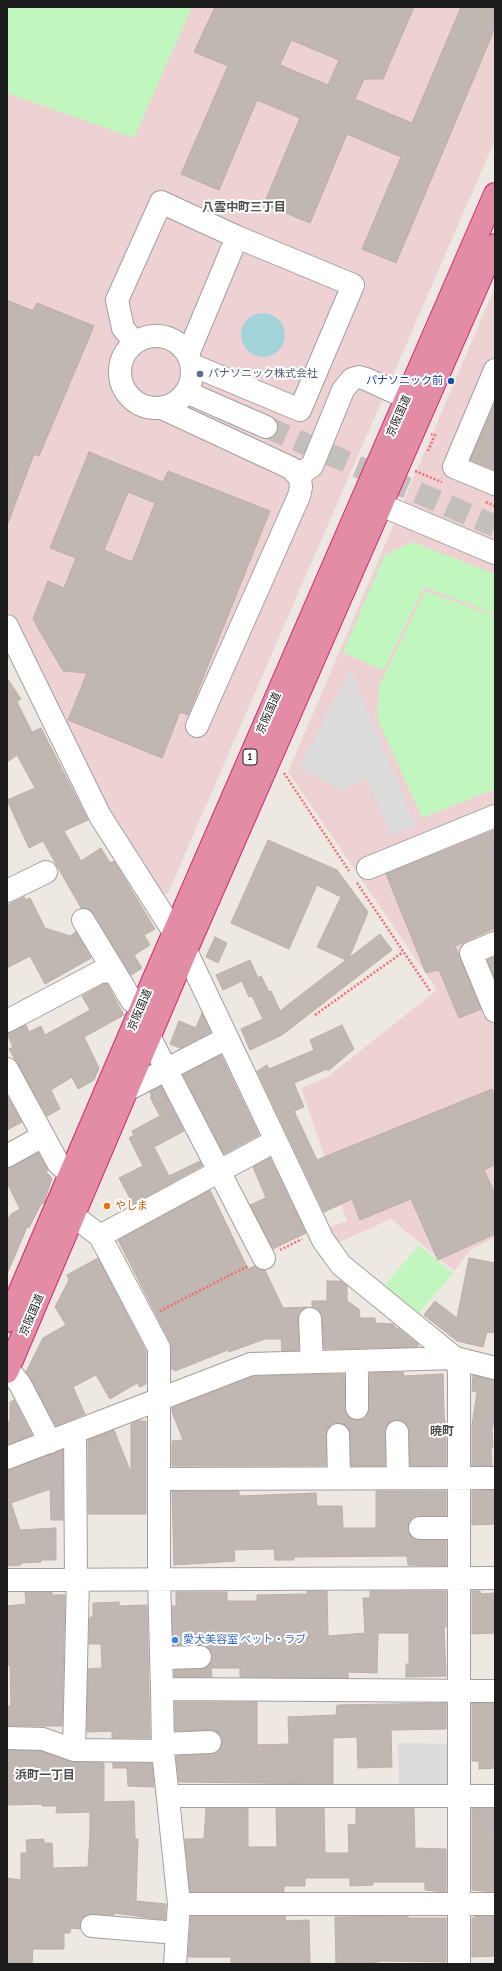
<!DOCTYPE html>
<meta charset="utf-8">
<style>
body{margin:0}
#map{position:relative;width:502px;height:1971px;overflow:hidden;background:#ede8e2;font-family:"PT Sans Narrow",sans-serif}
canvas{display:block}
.frame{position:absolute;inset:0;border:8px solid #1c1c1c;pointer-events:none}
</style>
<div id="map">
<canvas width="502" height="1971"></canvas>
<div class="frame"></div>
</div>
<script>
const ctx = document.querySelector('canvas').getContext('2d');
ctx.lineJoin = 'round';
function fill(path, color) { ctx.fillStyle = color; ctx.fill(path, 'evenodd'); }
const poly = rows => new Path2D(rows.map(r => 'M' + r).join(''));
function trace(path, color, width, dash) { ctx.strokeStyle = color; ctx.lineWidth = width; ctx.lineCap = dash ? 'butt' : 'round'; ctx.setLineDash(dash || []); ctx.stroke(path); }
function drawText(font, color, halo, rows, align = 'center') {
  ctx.font = font + ' "PT Sans Narrow","Noto Sans JP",sans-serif'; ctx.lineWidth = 4; ctx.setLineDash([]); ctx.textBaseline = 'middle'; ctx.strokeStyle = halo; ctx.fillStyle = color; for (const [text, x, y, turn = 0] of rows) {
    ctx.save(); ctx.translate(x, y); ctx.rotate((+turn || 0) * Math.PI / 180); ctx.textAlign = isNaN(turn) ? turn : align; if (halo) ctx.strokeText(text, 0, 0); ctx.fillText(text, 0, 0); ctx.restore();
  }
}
const commercial = poly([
 [7,7,495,7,495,140,168,893,160,894,108,814,7,608],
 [495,287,495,1238,470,1250,454,1271,391,1219,337,1243,328,1228,347,1221,301,1088,326,1078,437,990,288,772]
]);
const park = poly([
 [7,7,192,7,134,138,7,93],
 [412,542,495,574,495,614,424,587,383,671,343,652,385,555],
 [425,591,495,616,495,789,422,818,377,718,379,686],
 [419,1245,453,1273,419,1313,385,1285]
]);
const parking = poly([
 [351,670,416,826,391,836,367,779,340,790,298,767],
 [398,1743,451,1744,452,1781,442,1789,399,1790]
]);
const water = poly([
 '241 335a22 22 0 1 1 44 0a22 22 0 1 1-44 0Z'
]);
const building = poly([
 [215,7,414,7,383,79,364,79,355,99,412,123,461,7,495,7,495,28,396,263,362,249,401,157,347,134,310,223,264,204,300,118,257,100,219,190,181,174,228,66,194,52,215,7],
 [291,40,339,60,328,85,280,65,291,40],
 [7,300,33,311,37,303,94,326,39,456,34,454,8,523,7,300],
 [495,403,495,470,470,460,495,403],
 [89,452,163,482,168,471,270,511,188,715,180,712,162,758,68,720,87,673,63,671,33,619,48,581,64,588,76,558,50,548,89,452],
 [128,492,155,503,132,562,104,550,128,492],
 [7,678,21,699,17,702,32,732,41,728,88,820,64,831,81,861,101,848,110,863,114,861,155,929,144,935,150,945,134,955,142,968,131,975,94,914,89,909,81,908,43,841,29,848,7,800,35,788,17,755,7,762,7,678],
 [495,830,495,928,455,946,481,1009,459,1018,439,970,426,973,386,874,495,830],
 [268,840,337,870,368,912,349,958,380,934,392,950,282,1035,250,1050,241,1029,263,1019,252,996,249,997,242,981,223,990,216,975,250,960,258,978,261,976,269,992,271,991,280,1011,346,960,317,947,341,897,317,885,289,949,231,923,268,840],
 [24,897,26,900,30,898,45,928,70,936,76,932,91,958,45,984,30,956,7,968,7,905,24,897],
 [215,937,227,943,218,963,206,957,215,937],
 [495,957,495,978,487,960,495,957],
 [104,984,107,984,124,1015,84,1037,99,1068,94,1080,78,1089,72,1077,51,1090,60,1109,47,1116,9,1049,13,1047,7,1033,26,1025,29,1032,41,1026,45,1035,90,1010,82,996,104,984],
 [202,1013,211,1032,180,1048,170,1044,179,1021,196,1028,202,1013],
 [342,1025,354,1049,328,1071,327,1069,294,1083,304,1107,294,1111,317,1160,492,1089,495,1098,495,1165,484,1170,495,1194,495,1234,438,1260,411,1199,360,1220,352,1199,324,1212,257,1071,267,1065,269,1069,314,1050,310,1040,342,1025],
 [221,1055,259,1135,224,1154,183,1075,221,1055],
 [161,1086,184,1131,154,1147,169,1176,200,1161,202,1166,133,1204,119,1178,143,1166,129,1138,134,1135,132,1131,160,1116,150,1097,152,1097,150,1092,161,1086],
 [8,1098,22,1122,7,1130,7,1099,8,1098],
 [38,1153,48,1170,46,1172,52,1178,44,1203,41,1204,29,1228,28,1225,7,1274,7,1221,11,1214,20,1209,7,1183,7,1168,38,1153],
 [270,1158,306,1233,273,1249,250,1205,266,1198,253,1167,270,1158],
 [210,1190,248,1269,255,1266,258,1269,265,1270,283,1308,307,1307,299,1313,298,1319,299,1350,282,1351,281,1339,265,1339,229,1352,228,1350,175,1371,174,1369,172,1370,170,1342,118,1240,210,1190],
 [98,1258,146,1351,146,1384,140,1387,137,1383,110,1399,96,1375,73,1387,85,1414,56,1426,26,1372,43,1338,66,1325,55,1307,69,1280,67,1275,98,1258],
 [469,1258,495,1263,495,1333,487,1332,483,1347,457,1341,424,1315,435,1301,457,1318,469,1258],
 [327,1281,341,1281,347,1286,347,1301,359,1309,360,1318,375,1318,375,1323,393,1324,396,1328,398,1328,418,1344,418,1347,324,1349,322,1318,320,1312,312,1307,312,1301,327,1301,327,1281],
 [403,1372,404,1376,443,1374,444,1415,446,1429,446,1466,410,1466,409,1431,407,1425,403,1421,397,1420,390,1422,386,1426,385,1466,351,1466,349,1429,344,1424,338,1423,332,1424,327,1429,326,1466,172,1466,172,1441,183,1440,172,1412,172,1408,254,1376,344,1374,346,1414,351,1419,357,1420,364,1419,368,1414,369,1408,370,1373,403,1372],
 [473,1375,495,1380,495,1412,492,1431,493,1447,491,1448,492,1466,472,1466,472,1425,477,1392,472,1391,473,1375],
 [14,1400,32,1435,7,1445,7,1422,10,1421,10,1402,14,1400],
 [137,1421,146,1421,146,1514,88,1514,88,1440,114,1430,131,1473,131,1424,137,1421],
 [63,1450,63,1520,51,1520,50,1489,11,1503,20,1530,56,1528,56,1560,41,1560,41,1562,21,1563,21,1565,7,1566,7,1470,63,1450],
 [495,1490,495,1524,472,1525,472,1491,495,1490],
 [172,1491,239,1491,239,1496,316,1493,317,1506,342,1506,343,1528,376,1528,376,1491,446,1491,446,1516,414,1517,409,1521,408,1528,409,1534,414,1539,446,1540,446,1566,408,1565,407,1556,294,1557,294,1560,275,1560,274,1549,234,1550,235,1561,174,1565,172,1491],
 [307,1591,327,1591,328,1636,365,1633,363,1598,370,1598,370,1591,446,1591,446,1627,444,1627,446,1676,406,1677,406,1664,409,1664,409,1633,378,1633,377,1673,348,1672,348,1678,240,1677,240,1668,211,1668,212,1677,174,1677,174,1670,206,1668,211,1663,212,1657,210,1650,206,1646,173,1645,172,1606,176,1606,176,1592,227,1592,227,1601,257,1601,257,1595,308,1594,307,1591],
 [472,1591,480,1591,481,1594,495,1593,495,1633,472,1634,472,1591],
 [25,1592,52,1592,52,1595,65,1595,62,1726,7,1726,7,1706,11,1706,10,1665,7,1665,7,1606,26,1604,25,1592],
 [119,1602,119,1606,147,1605,150,1738,112,1738,112,1731,87,1732,88,1669,102,1668,101,1644,89,1644,90,1617,93,1617,93,1603,119,1602],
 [175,1702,257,1702,257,1745,289,1744,288,1717,336,1715,337,1705,446,1703,446,1729,391,1730,392,1767,358,1768,357,1737,333,1738,333,1784,179,1782,176,1756,216,1753,221,1747,222,1741,220,1735,216,1731,210,1730,175,1731,175,1702],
 [472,1703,495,1703,495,1768,479,1769,479,1761,472,1761,472,1703],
 [7,1750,41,1751,74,1762,104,1763,104,1802,134,1801,135,1839,138,1839,136,1901,166,1904,165,1920,114,1913,114,1915,87,1915,82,1919,80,1929,71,1928,70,1933,64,1933,64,1949,33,1949,32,1963,7,1963,7,1878,21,1880,21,1853,27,1853,26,1840,44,1839,44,1843,52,1843,53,1868,88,1867,90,1833,90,1812,56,1813,57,1806,42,1806,42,1804,7,1805,7,1750],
 [113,1763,152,1763,154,1787,128,1786,127,1768,113,1768,113,1763],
 [206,1808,248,1808,248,1847,277,1847,276,1808,324,1808,325,1853,349,1853,348,1825,356,1824,356,1808,414,1808,415,1848,446,1849,446,1892,425,1890,425,1882,373,1882,373,1885,350,1886,350,1878,305,1878,305,1886,284,1886,284,1892,190,1892,185,1839,204,1839,206,1808],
 [472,1808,494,1808,495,1892,472,1890,472,1808],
 [191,1916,285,1916,286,1921,309,1920,310,1964,231,1964,231,1957,188,1957,191,1916],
 [408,1916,408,1918,446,1918,446,1962,383,1961,365,1964,336,1964,335,1917,408,1916],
 [475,1916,495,1916,495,1956,472,1957,472,1918,475,1918,475,1916]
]);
const minorTunnel = poly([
 [266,427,495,526]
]);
const path = poly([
 [428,451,435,435,431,434],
 [415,471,442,482],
 [486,502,495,506],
 [284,773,349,871],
 [357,883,430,991],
 [315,1015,403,952],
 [280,1250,302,1239],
 [160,1311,248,1266]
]);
const minor = poly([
 '120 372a36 36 0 1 1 72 0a36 36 0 1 1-72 0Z',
 [135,343,123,328,117,300,161,202,237,237],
 [188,354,237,237,353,285,300,410,192,365],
 [495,370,454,467,495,484],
 [186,392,266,427],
 [162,408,291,468,300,478,301,487,299,496,197,726],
 [296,472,306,470,312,466,343,390,352,379,359,377,366,379,407,398],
 [381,505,495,553],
 [7,626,100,816,186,951,323,1240,341,1265,455,1358,459,1370,459,1964],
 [368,868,495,816],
 [7,891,46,872],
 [83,920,114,971],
 [495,943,471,953,495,1011],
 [7,1021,100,972,114,971,132,1001,141,1007],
 [150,1038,264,1258],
 [7,1069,58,1163,71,1175],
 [127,1090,227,1038],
 [7,1156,43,1136],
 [74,1216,100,1236,275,1141],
 [100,1236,159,1348,159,1579,162,1689,163,1751,179,1904,175,1964],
 [310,1319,312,1362],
 [357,1361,357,1408],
 [8,1369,20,1384,50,1442],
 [75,1432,76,1579],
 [397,1432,398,1478],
 [338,1435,339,1478],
 [7,1458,251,1364,455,1358,495,1368],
 [159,1479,495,1478],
 [420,1528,458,1528],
 [7,1580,495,1578],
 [161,1658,200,1657],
 [162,1689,495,1691],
 [7,1738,43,1739,74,1750,163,1751],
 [163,1744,210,1742],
 [74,1750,78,1579],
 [168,1796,495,1796],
 [179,1904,495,1904],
 [92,1926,177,1933]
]);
const highway = poly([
 [7,1321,154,978,495,194],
 [7,1372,186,951,495,245]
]);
const markers = [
 [200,374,4,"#5c6f8a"],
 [451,381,4,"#1a4fb4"],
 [107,1206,4,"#e8710a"],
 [175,1640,4,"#3f7fe0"]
];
const shields = [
 [250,757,14]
];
const shieldNames = [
 ["1",250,757]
];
const serviceNames = [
 ["パナソニック株式会社",208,374]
];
const transitNames = [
 ["パナソニック前",443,381]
];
const streetNames = [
 ["京阪国道",399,416,-66],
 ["京阪国道",269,713,-66],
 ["京阪国道",140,1010,-67],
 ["京阪国道",32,1315,-67]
];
const foodNames = [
 ["やしま",115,1206]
];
const shopNames = [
 ["愛犬美容室 ペット・ラブ",183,1640]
];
const neighbourhoodNames = [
 ["八雲中町三丁目",244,208],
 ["暁町",442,1432],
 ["浜町一丁目",45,1776]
];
fill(commercial, '#eed1d3');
fill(park, '#c1f7bf');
fill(parking, '#dcdcdc');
fill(water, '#a3d4da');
fill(building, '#c1b7b2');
trace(building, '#beada5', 1);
trace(minorTunnel, '#c3bfba', 22, [22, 11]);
trace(minor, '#a0a0a0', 24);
trace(highway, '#d12a76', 24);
trace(path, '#f46c6e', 2.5, [2, 2]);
trace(minor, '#fff', 22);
trace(highway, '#e38ca6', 22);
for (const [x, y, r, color] of markers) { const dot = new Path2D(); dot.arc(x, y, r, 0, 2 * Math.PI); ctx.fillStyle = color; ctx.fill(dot); trace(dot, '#fff', 1.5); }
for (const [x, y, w] of shields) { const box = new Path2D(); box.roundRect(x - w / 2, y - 8, w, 16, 3); ctx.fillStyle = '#fff'; ctx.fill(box); trace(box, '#1c1c1c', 1); }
drawText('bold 10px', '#1c1c1c', null, shieldNames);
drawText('11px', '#4e5e75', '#fff', serviceNames, 'left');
drawText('11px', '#164399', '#fff', transitNames, 'right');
drawText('11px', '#1c1c1c', '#fff', streetNames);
drawText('11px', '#c56008', '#fff', foodNames, 'left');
drawText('11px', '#366cbe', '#fff', shopNames, 'left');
drawText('bold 12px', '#4f4f4f', '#fff', neighbourhoodNames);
</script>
